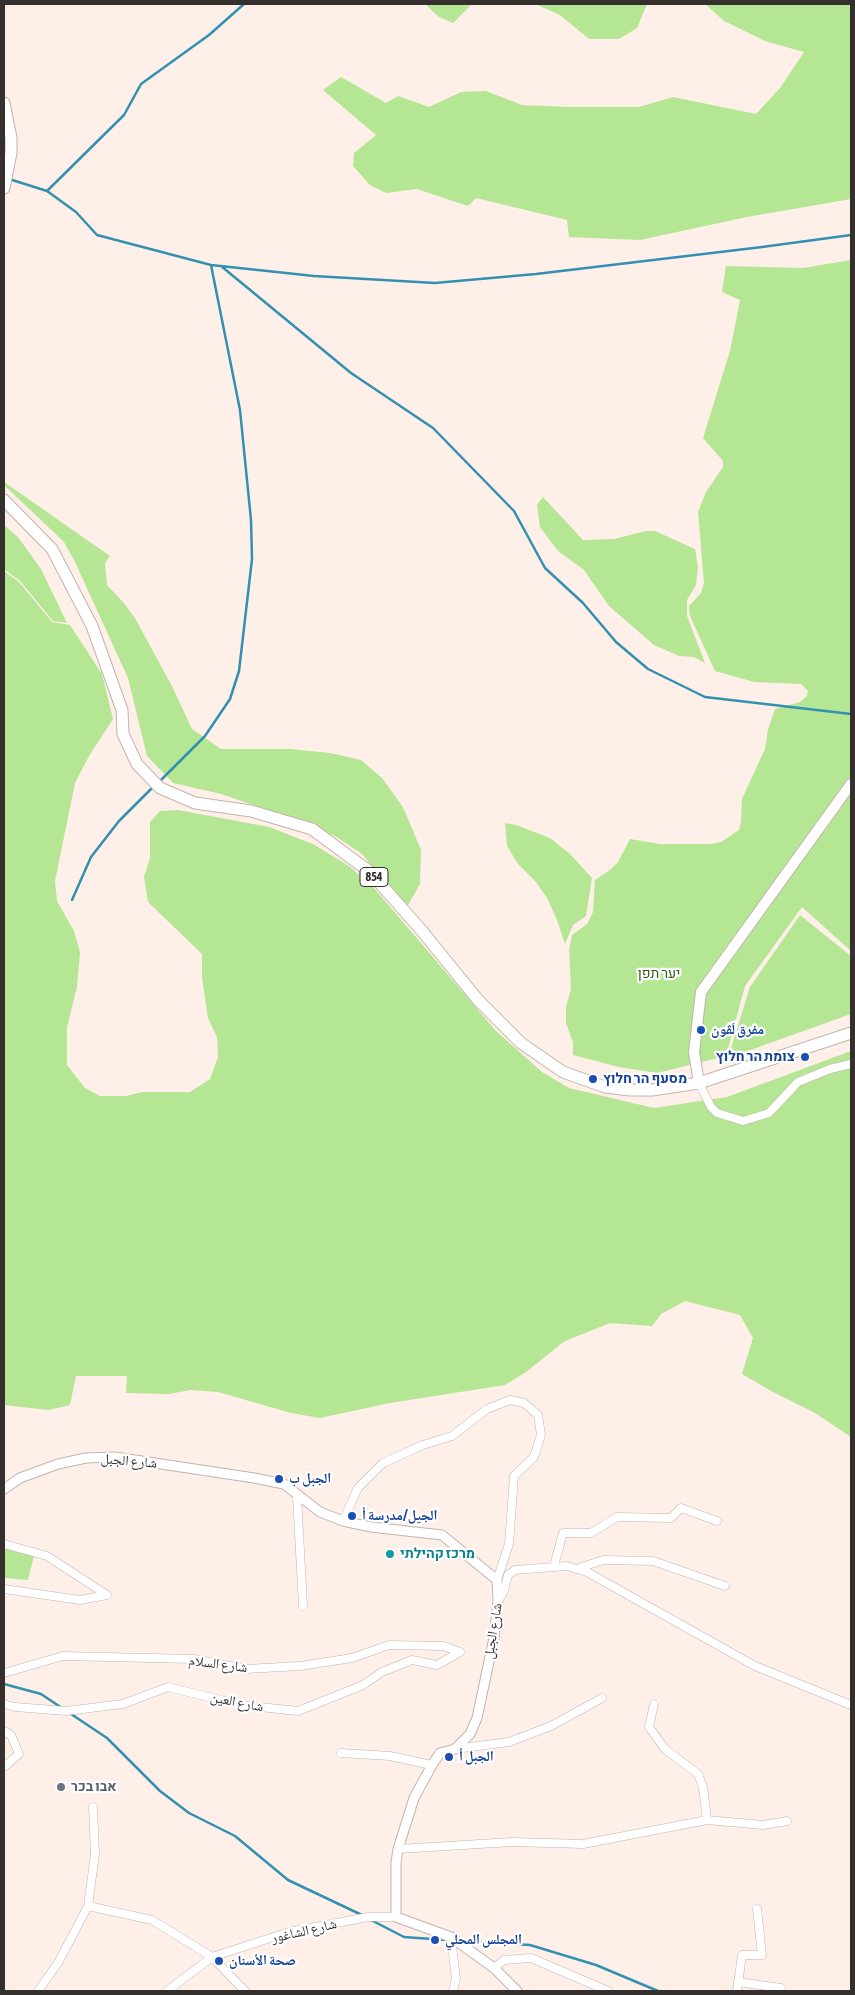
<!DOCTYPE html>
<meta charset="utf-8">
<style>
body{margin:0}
#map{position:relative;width:855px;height:1995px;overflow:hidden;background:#feefe8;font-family:"Asap Condensed",sans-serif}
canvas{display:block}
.frame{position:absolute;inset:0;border:5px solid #35302d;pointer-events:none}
</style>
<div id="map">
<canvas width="855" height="1995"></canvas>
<div class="frame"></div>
</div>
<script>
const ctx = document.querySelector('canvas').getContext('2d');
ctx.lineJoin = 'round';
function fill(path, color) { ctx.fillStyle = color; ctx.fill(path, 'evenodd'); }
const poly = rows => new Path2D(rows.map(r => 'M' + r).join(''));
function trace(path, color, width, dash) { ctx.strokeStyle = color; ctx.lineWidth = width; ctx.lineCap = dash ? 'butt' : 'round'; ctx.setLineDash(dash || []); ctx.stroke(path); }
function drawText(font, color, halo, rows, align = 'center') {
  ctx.font = font + ' "Asap Condensed","Noto Naskh Arabic",Heebo,sans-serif'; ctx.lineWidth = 4.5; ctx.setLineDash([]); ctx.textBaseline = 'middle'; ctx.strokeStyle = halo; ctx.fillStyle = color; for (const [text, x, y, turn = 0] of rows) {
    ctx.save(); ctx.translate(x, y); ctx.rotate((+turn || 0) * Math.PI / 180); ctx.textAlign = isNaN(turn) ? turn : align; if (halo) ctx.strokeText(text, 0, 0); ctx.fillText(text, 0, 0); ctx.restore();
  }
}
const green = poly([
 [425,4,472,4,453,23,439,17],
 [535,4,647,4,637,28,619,39,589,39,560,15],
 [705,4,851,4,851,199,747,217,640,240,569,237,567,220,476,198,468,206,417,189,386,193,370,185,353,166,354,153,376,135,323,90,341,77,386,103,398,96,429,107,461,92,486,91,522,105,569,107,639,107,673,97,756,114,780,88,804,52,765,41,724,21],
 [851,260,851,951,802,907,745,986,726,1056,657,1073,619,1067,573,1055,573,1042,566,1023,566,1007,571,989,569,949,572,935,587,924,593,912,595,880,611,869,618,862,630,839,660,844,712,844,721,842,739,830,741,821,742,799,765,749,768,729,775,709,800,702,807,696,808,691,801,684,754,682,715,671,690,616,689,606,701,593,704,583,698,512,706,492,723,467,723,461,703,438,730,351,740,300,722,292,726,266,803,268],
 [4,482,110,556,105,563,107,585,123,602,135,618,173,688,192,729,221,749,290,749,330,753,361,760,382,778,403,807,421,850,420,884,407,907,362,854,335,836,289,817,221,794,173,783,147,756,128,678,75,562,64,542,4,485],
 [543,497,583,540,614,539,646,531,655,531,695,549,698,567,696,585,687,600,687,616,705,663,694,657,679,656,654,645,609,606,584,570,558,551,540,527,537,505],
 [4,525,18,537,41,569,67,623,53,621,20,581,4,569],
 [4,571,19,582,52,622,70,625,102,674,113,719,89,756,75,783,55,881,57,901,74,931,80,952,77,987,67,1027,67,1065,85,1088,100,1096,126,1096,142,1092,190,1092,210,1079,218,1057,217,1037,208,1018,202,978,202,954,148,902,144,877,150,858,150,822,160,811,178,810,269,827,313,844,349,866,374,888,496,1031,542,1072,569,1088,654,1108,727,1097,851,1051,851,1437,815,1413,773,1392,742,1374,753,1338,740,1315,685,1301,661,1314,652,1326,610,1323,565,1341,526,1372,505,1385,390,1403,320,1418,291,1413,218,1392,190,1390,169,1394,126,1393,127,1376,76,1376,70,1405,49,1410,4,1405],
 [505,823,516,825,550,838,570,854,592,878,586,916,573,925,565,944,557,920,547,898,536,882,518,864,507,846],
 [800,915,851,956,851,1014,728,1058,750,987],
 [4,1548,34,1556,28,1580,4,1578]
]);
const stream = poly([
 [9,179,47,191,76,212,97,235,211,265,314,276,435,283,536,274,762,247,851,235],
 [47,191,124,115,141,84,209,35,244,4],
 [221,266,351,373,433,428,514,511,545,568,583,603,616,642,648,669,705,697,851,714],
 [159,782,205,736,230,699,239,671,252,559,251,520,240,410,211,265],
 [72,900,91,857,119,821,153,787],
 [4,1684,41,1694,62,1708],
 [68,1712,107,1738,160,1791,189,1813,235,1836,288,1880,364,1916],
 [371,1920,404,1937,446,1940],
 [462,1941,530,1945,596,1965,658,1991]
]);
const minor = poly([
 [699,1083,711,1107,717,1113,743,1121,769,1113,798,1082,830,1069,851,1064],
 [297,1496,303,1606],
 [343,1521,358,1488,383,1463,423,1445,452,1436,487,1409,510,1400,524,1403,538,1415,541,1435,534,1457,514,1476,509,1544,497,1580],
 [4,1544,47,1556,107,1595,80,1600,4,1589],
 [554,1566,563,1533,591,1533,617,1517,671,1518,681,1508,717,1521],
 [576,1569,603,1560,653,1561,725,1586],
 [498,1601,504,1591,508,1575,515,1570,567,1566,587,1572,755,1666,851,1705],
 [4,1673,63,1656,194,1659,246,1669,300,1666,352,1658,389,1645,443,1646,460,1652],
 [4,1704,15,1707,66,1711,123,1704,168,1687,241,1705,298,1711,363,1685,382,1672,412,1660,437,1665,460,1652],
 [654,1704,649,1727,665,1749,698,1774,703,1787,707,1820],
 [4,1731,11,1735,19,1754,4,1767],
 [455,1749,509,1742,551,1726,602,1698],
 [341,1753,390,1756,432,1765],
 [398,1849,512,1842,583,1844,707,1820,763,1825,787,1821],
 [88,1906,152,1920,212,1957,245,1991],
 [451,1937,456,1979,453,1991],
 [494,1968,504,1960,531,1958,608,1991],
 [738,1982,781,1988],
 [38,1991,58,1963,88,1906,95,1854,93,1807],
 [167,1991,212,1957,289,1932,368,1917,396,1917],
 [737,1991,742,1955,762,1955,757,1909]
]);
const tertiary = poly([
 [4,1489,20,1478,58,1464,86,1458,115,1457,254,1478,284,1484,320,1512,343,1521,371,1527,442,1535,497,1580,498,1601,494,1638,477,1718,470,1734,455,1749,440,1753,432,1765,414,1798,398,1849,396,1863,396,1917,451,1937,494,1968,517,1991]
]);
const secondary = poly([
 [699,1083,694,1052,701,992,851,784]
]);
const primary = poly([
 [4,103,11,138,11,153,4,188],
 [4,500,52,549,92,626,122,710,123,734,137,764,160,788,195,803,251,811,312,829,370,872,422,931,478,1000,521,1043,563,1072,605,1087,630,1090,652,1090,699,1083,851,1033]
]);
const markers = [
 [701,1030,5,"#1a4fb4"],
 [805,1057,5,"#1a4fb4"],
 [593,1079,5,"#1a4fb4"],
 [279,1479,5,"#1a4fb4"],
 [352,1516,5,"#1a4fb4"],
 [390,1554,5,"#0f9aa8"],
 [449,1757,5,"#1a4fb4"],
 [61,1787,5,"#6b7280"],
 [435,1940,5,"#1a4fb4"],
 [219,1961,5,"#1a4fb4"]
];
const shields = [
 [374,877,28]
];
const shieldNames = [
 ["854",374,877]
];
const parkNames = [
 ["יער תפן",659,974]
];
const transitNames = [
 ["مفرق لَڤون",711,1030],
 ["צומת הר חלוץ",795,1057,"right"],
 ["מסעף הר חלוץ",603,1079],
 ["الجبل ب",289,1479],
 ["الجيل/مدرسة أ",362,1516],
 ["الجبل أ",459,1757],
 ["المجلس المحلي",445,1940],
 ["صحة الأسنان",229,1961]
];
const streetNames = [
 ["شارع الجبل",129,1461,5],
 ["شارع الجبل",493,1631,-81],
 ["شارع السلام",218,1664,7],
 ["شارع العين",237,1702,11],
 ["شارع الشاغور",304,1931,-13]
];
const cultureNames = [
 ["מרכז קהילתי",400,1554]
];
const worshipNames = [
 ["אבו בכר",71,1787]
];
fill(green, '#b5e693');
trace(stream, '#3291b1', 2.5);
trace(minor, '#c2b4ad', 9);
trace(tertiary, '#c2b4ad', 11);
trace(secondary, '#c2b4ad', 12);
trace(primary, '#c2b4ad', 13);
trace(minor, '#fff', 8);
trace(tertiary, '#fff', 9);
trace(secondary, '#fff', 10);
trace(primary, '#fff', 11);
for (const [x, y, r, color] of markers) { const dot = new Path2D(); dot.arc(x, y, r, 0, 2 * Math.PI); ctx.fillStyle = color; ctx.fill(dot); trace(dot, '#fff', 2); }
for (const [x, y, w] of shields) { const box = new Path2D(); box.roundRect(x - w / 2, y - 9.5, w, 19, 4); ctx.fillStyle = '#fff'; ctx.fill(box); trace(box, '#35302d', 1); }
drawText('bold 12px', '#35302d', null, shieldNames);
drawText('14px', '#37581b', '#fff', parkNames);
drawText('bold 14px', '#164399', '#fff', transitNames, 'left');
drawText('14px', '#35302d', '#fff', streetNames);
drawText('bold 14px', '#0d838f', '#fff', cultureNames, 'left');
drawText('bold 14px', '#5b616d', '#fff', worshipNames, 'left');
</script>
